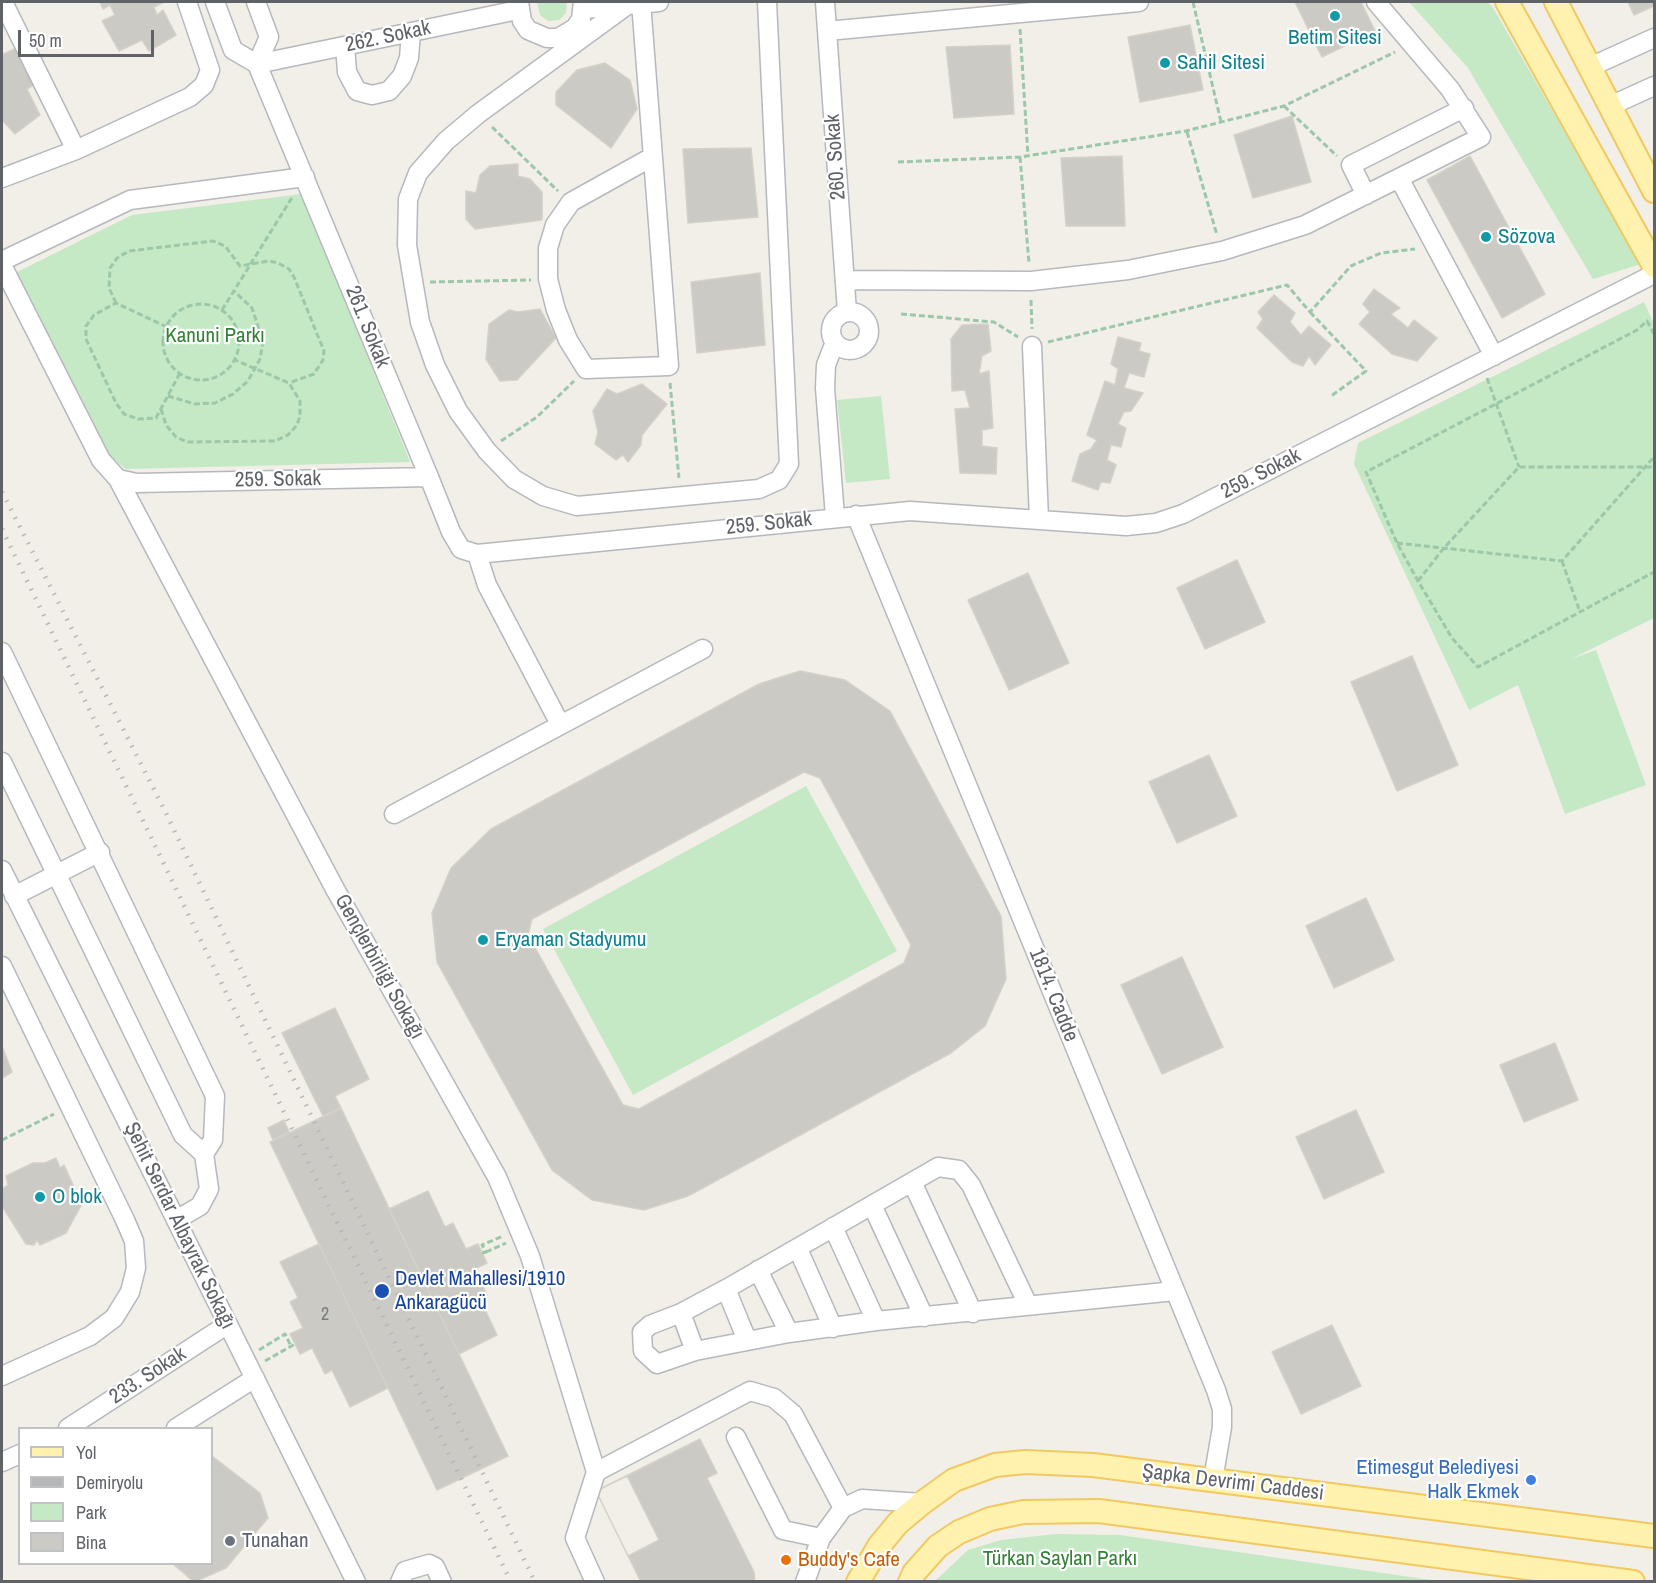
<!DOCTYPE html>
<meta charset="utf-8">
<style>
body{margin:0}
#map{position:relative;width:1656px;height:1583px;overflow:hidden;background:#f1efe8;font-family:"Archivo Narrow",sans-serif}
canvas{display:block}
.frame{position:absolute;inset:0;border:3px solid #5f6368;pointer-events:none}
.legend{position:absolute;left:18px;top:1427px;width:195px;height:138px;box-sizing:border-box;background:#fff;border:2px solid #bfc1c3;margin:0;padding:8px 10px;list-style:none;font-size:18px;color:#5f6368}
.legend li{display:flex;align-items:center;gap:12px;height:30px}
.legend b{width:30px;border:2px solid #bfc1c3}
.scale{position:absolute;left:18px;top:30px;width:136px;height:27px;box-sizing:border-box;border:3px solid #5f6368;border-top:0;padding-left:8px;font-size:18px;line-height:21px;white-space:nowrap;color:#5f6368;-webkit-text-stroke:4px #fff;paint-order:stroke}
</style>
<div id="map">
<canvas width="1656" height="1583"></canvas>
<div class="frame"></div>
<ul class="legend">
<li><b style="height:8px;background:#fff2af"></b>Yol</li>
<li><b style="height:8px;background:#b6b7b8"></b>Demiryolu</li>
<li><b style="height:16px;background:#c5e8c5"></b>Park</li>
<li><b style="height:16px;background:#cccac5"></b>Bina</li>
</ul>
<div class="scale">50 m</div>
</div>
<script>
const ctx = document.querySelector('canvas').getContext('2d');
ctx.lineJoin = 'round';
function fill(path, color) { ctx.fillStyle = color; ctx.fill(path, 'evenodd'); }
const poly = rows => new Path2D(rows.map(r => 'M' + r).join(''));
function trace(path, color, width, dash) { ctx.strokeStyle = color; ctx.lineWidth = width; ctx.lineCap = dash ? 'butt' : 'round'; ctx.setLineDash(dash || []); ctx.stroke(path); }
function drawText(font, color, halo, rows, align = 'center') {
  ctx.font = font + ' "Archivo Narrow",sans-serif'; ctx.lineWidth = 4.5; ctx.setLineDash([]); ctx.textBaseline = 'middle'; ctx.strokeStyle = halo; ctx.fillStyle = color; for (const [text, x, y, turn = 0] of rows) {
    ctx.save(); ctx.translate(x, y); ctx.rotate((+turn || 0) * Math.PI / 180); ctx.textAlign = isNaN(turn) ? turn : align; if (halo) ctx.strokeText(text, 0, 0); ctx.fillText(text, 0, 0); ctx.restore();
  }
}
const green = poly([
 [537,2,567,2,566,13,559,20,548,21,540,15],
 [1409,2,1487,2,1492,6,1641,264,1593,279,1468,68],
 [302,194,410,462,126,469,111,457,17,272,132,215],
 [1644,302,1654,324,1654,618,1571,659,1596,650,1646,785,1565,814,1518,685,1469,710,1354,464,1358,443],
 [881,396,890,479,846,483,837,400],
 [806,786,897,951,633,1095,543,929],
 [1056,1534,1120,1535,1438,1581,935,1581,968,1550,1001,1540]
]);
const building = poly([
 [100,2,164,2,154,7,157,15,163,10,176,35,149,51,142,40,119,51,102,21,115,15,110,5,103,9,100,2],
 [1295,2,1361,2,1375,31,1322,57,1295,2],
 [1628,2,1654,2,1654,6,1634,15,1628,2],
 [1190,25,1203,90,1140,102,1128,37,1190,25],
 [1010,45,1014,114,954,118,946,47,1010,45],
 [18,47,38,82,27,89,40,115,15,134,2,120,2,55,18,47],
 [605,63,630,80,637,109,611,148,556,105,556,92,577,70,605,63],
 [1292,116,1311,182,1253,198,1234,135,1292,116],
 [751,148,758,217,688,223,683,149,751,148],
 [1122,156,1125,226,1066,226,1061,158,1122,156],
 [1470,156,1545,294,1502,318,1427,180,1470,156],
 [518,164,518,176,530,179,542,192,542,220,475,229,466,219,466,191,476,193,480,175,490,166,518,164],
 [760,273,765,345,697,353,691,282,760,273],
 [1374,289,1400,308,1391,314,1408,328,1414,320,1437,338,1417,361,1392,354,1359,324,1370,312,1363,304,1374,289],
 [1274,295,1295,313,1290,322,1301,335,1309,326,1331,345,1315,365,1309,356,1303,366,1292,362,1257,328,1263,319,1258,312,1274,295],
 [540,309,556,338,517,380,500,381,486,359,489,324,509,310,518,312,540,309],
 [988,324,991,351,982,356,979,374,989,371,993,428,982,430,982,446,997,448,996,474,960,473,955,409,970,408,965,390,952,391,951,339,962,325,988,324],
 [1118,337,1141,343,1139,351,1150,354,1144,377,1129,373,1124,388,1143,393,1131,411,1124,412,1118,424,1126,428,1121,447,1111,445,1107,460,1116,465,1110,483,1101,482,1098,490,1072,481,1080,454,1091,449,1097,440,1087,435,1105,381,1115,385,1118,369,1111,364,1118,337],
 [642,384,667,404,642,435,641,445,628,462,623,455,616,460,595,444,598,432,593,411,607,389,617,394,642,384],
 [1237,560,1265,622,1205,649,1177,588,1237,560],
 [1028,573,1069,663,1009,690,968,600,1028,573],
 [1412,656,1458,765,1397,791,1351,682,1412,656],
 [800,671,845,680,890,711,1001,916,1006,979,985,1026,951,1053,688,1196,644,1210,592,1200,552,1170,437,962,432,913,451,868,491,829,759,684,800,671],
 [804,772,820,778,911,945,904,963,639,1109,623,1105,528,935,532,919,804,772],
 [1209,755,1237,816,1177,843,1149,782,1209,755],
 [1366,898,1394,960,1334,988,1306,926,1366,898],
 [1182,957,1223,1047,1162,1074,1121,985,1182,957],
 [335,1008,369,1079,335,1096,341,1108,323,1116,282,1033,335,1008],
 [1555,1043,1578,1100,1524,1122,1500,1065,1555,1043],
 [2,1046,12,1072,2,1078,2,1046],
 [341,1108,508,1456,437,1490,270,1142,341,1108],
 [1356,1110,1384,1172,1324,1199,1296,1137,1356,1110],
 [284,1120,289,1132,273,1140,268,1128,284,1120],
 [56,1158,60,1168,64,1165,82,1204,66,1233,40,1245,37,1240,34,1245,26,1244,2,1206,2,1189,8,1185,6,1176,33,1163,45,1163,56,1158],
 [428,1191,445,1227,453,1223,466,1249,478,1244,487,1263,475,1269,487,1295,480,1299,497,1335,459,1354,389,1209,428,1191],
 [319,1244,388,1388,350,1407,332,1370,325,1374,312,1348,300,1354,290,1334,303,1328,290,1302,298,1298,280,1262,319,1244],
 [1332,1325,1361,1386,1301,1414,1272,1352,1332,1325],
 [700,1439,717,1473,707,1478,754,1572,755,1582,641,1582,596,1491,700,1439],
 [212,1456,260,1493,268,1518,226,1568,194,1582,173,1564,212,1564,212,1456],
 [627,1476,659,1540,628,1556,596,1491,627,1476]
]);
const path = poly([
 [1193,2,1221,122],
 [1020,29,1028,156],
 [1284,106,1337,156],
 [492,127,558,191],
 [1187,132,1217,235],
 [1020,157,1029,263],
 [898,162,1020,157,1186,131,1284,106,1395,52],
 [430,282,531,280],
 [1031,300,1032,329],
 [116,303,109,288,110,268,117,258,129,251,213,241,225,246,240,266,269,261,278,263,289,269,294,277,324,351,323,360,314,374,289,383],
 '163 342a38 38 0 1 1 76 0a38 38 0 1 1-76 0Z',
 [222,310,293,196],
 [1310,312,1366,371,1331,396],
 [901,314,994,322,1018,337],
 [167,327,116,303,94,315,86,326,86,339,116,403,124,414,138,419,156,418,180,373],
 [1654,334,1647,321,1637,330,1366,472,1397,543,1418,581,1452,638,1478,667,1654,572],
 [1048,342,1287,285,1310,312,1351,266,1381,253,1415,249],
 [1487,378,1519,467],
 [670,383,679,478],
 [168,396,195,404,215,403,233,394,248,381,260,359,263,342,252,308,234,291],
 [161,409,166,425,176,437,187,442,275,441,288,435,297,425,300,416,300,401,289,383,235,360],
 [501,441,537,417,574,381],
 [1397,543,1562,561,1654,457],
 [1562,561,1580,612],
 [1418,581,1443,549,1519,467,1654,467],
 [2,1140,54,1114],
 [486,1252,506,1243],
 [482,1253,486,1252,482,1245,503,1236],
 [259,1350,285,1334,291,1346],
 [265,1361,295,1344]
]);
const minor = poly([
 [3,2,76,150],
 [215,2,233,50,257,64,429,477],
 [256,2,269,37,257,64],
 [519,2,522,21,528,30,547,38,558,38,575,28,581,19,583,2],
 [641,2,669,366,586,369,568,340,556,310,548,279,548,248,555,225,571,202,652,157],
 [825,2,847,312],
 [626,6,478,114,446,141,418,173,408,199,407,245,420,322,435,365,458,411,487,451,514,479,543,496,577,506,759,489,779,480,789,464,767,2],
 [584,9,659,2],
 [827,31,1139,2],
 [345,46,347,72,357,91,372,95,389,91,402,76,409,58,411,32],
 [257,64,518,10],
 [1590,67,1654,38],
 [1610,106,1654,86],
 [2,178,76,150,190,97,204,85,210,70,187,2],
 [1399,178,1494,356],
 [1366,195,1351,165,1464,108],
 [2,261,130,200,305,177],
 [2,265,101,460,118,479,137,483,429,477,451,532,461,549,477,554,910,511,1126,526,1156,523,1183,514,1654,274],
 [845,280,1031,281,1128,270,1222,251,1305,225,1481,137,1450,89,1376,2],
 '831 331a19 19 0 1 1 38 0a19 19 0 1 1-38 0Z',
 [835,342,826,365,825,388,835,517],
 [1032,346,1039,520],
 [118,479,335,889,497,1177,530,1256,596,1472],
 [856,515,1216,1390,1222,1409,1222,1427,1213,1480],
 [477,554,487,585,560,724],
 [2,652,215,1096,213,1140,204,1154,209,1189,200,1206,176,1220],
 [2,762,183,1135,204,1154],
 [394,814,703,649],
 [2,870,356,1582],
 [14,896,100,852],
 [2,966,125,1220,134,1241,136,1268,130,1292,114,1318,90,1336,2,1376],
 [912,1182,973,1313],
 [872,1205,924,1317],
 [833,1227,876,1321],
 [798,1249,833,1328],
 [758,1270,789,1333],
 [726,1289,747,1340],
 [1028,1305,971,1185,959,1170,938,1167,726,1289,681,1313,650,1325,642,1332,643,1351,657,1364,695,1351,789,1333,876,1321,1175,1291],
 [681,1313,695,1351],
 [68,1428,228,1324],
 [176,1428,255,1378],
 [736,1437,783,1530,821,1538],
 [2,1462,20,1454],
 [400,1582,405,1571,429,1564,435,1567,442,1582],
 [595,1582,575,1538,596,1472,750,1391,774,1398,793,1414,843,1508],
 [805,1582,821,1538,843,1508,862,1499,922,1503]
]);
const major = poly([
 [1507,2,1654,266],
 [1556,2,1654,191],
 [858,1582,879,1546,898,1523,922,1503,954,1480,995,1465,1025,1462,1093,1465,1654,1536],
 [910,1582,914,1573,938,1546,959,1532,990,1519,1023,1512,1099,1511,1633,1582]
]);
const rail = poly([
 [2,492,163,807,535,1582],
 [2,529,511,1582]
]);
const markers = [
 [1335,16,6,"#0f9aa8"],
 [1165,63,6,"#0f9aa8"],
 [1486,237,6,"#0f9aa8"],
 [483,940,6,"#0f9aa8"],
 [40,1197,6,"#0f9aa8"],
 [382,1291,8,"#1a4fb4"],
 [1531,1480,6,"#3f7fe0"],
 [230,1541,6,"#6b7280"],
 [786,1560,6,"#e8710a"]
];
const numberNames = [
 ["2",325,1315]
];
const streetNames = [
 ["262. Sokak",388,37,-12],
 ["260. Sokak",836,157,-94],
 ["261. Sokak",367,327,68],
 ["259. Sokak",1261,474,-27],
 ["259. Sokak",278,480,-1],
 ["259. Sokak",769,524,-6],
 ["Gençlerbirliği Sokağı",379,967,61],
 ["1814. Cadde",1053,995,68],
 ["Şehit Serdar Albayrak Sokağı",179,1226,64],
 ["233. Sokak",148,1376,-33],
 ["Şapka Devrimi Caddesi",1233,1483,7]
];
const cultureNames = [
 ["Betim Sitesi",1335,38,"center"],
 ["Sahil Sitesi",1177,63],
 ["Sözova",1498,237],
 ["Eryaman Stadyumu",495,940],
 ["O blok",52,1197]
];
const parkNames = [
 ["Kanuni Parkı",215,336],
 ["Türkan Saylan Parkı",1060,1559]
];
const transitNames = [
 ["Devlet Mahallesi/1910",395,1279],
 ["Ankaragücü",395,1303]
];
const shopNames = [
 ["Etimesgut Belediyesi",1519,1468],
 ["Halk Ekmek",1519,1492]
];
const worshipNames = [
 ["Tunahan",242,1541]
];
const foodNames = [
 ["Buddy's Cafe",798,1560]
];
fill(green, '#c5e8c5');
fill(building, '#cccac5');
trace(building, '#d6d1c6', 1.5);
trace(minor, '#b5b8bc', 21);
trace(major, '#f2c960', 26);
trace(path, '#9cc7a9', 3, [6, 3]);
trace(minor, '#fff', 18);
trace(major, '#fff2af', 22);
trace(rail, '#b6b7b8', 4.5, [1.5, 8]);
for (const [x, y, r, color] of markers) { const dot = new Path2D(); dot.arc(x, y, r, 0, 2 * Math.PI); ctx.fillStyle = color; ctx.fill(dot); trace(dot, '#fff', 2); }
drawText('18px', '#7a7d7f', null, numberNames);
drawText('21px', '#5f6368', '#fff', streetNames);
drawText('21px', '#0d838f', '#fff', cultureNames, 'left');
drawText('21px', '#348238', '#fff', parkNames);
drawText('21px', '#164399', '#fff', transitNames, 'left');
drawText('21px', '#366cbe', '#fff', shopNames, 'right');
drawText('21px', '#5b616d', '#fff', worshipNames, 'left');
drawText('21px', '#c56008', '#fff', foodNames, 'left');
</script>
